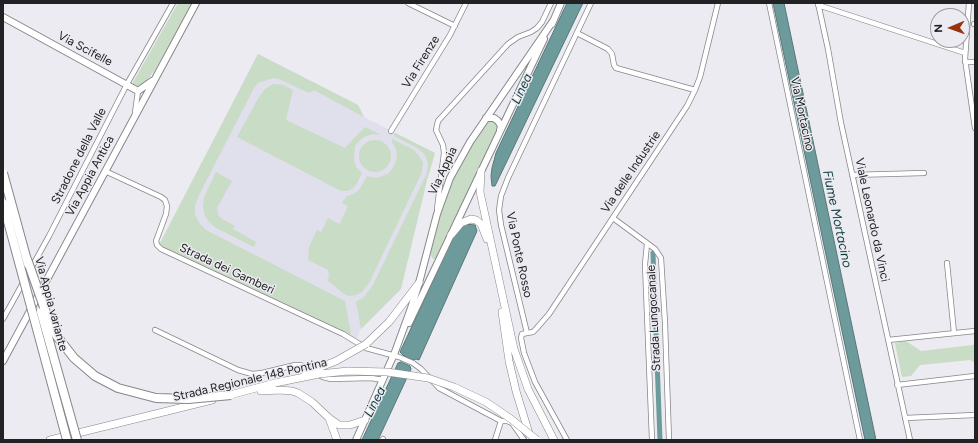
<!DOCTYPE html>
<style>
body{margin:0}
#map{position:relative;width:978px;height:443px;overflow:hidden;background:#ebebf1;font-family:Figtree,sans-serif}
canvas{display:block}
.frame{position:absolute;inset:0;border:4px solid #222224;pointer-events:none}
.north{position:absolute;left:930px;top:8px;width:40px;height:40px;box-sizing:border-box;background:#ebebf1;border:1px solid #9b9b9f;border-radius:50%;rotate:268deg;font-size:11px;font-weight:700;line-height:16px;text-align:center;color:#222224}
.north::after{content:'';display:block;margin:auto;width:14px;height:18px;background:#99330c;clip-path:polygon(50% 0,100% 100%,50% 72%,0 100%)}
</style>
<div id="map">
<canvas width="978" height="443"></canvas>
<div class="frame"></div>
<div class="north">N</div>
</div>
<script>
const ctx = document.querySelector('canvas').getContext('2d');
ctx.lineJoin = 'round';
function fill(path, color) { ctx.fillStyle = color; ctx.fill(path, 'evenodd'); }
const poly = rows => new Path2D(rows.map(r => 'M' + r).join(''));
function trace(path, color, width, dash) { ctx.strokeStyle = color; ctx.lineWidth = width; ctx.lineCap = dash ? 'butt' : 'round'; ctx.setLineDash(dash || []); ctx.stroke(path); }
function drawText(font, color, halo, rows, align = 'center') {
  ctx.font = font + ' Figtree,sans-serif'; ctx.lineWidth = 3; ctx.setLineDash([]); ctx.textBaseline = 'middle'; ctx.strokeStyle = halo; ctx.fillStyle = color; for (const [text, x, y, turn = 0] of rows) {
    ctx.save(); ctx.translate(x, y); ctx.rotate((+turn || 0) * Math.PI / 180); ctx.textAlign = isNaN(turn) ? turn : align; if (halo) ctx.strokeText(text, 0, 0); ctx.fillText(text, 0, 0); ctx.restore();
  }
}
const built = poly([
 [258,54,358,105,364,117,435,153,427,180,401,289,361,329,357,338,159,245]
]);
const green = poly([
 [178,3,192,3,155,70,142,86,138,88,133,86,132,84],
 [258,54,358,105,364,117,314,90,309,93,279,79,273,78,258,83,254,88,198,197,195,206,195,215,200,224,206,230,345,301,351,335,159,245],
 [273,84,283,85,293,90,286,120,345,148,365,127,381,135,373,134,364,137,358,142,355,147,354,160,356,167,362,173,356,185,352,189,347,191,341,191,237,137,259,97,265,89],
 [488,121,493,121,498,124,499,129,438,259,433,259,430,254,438,218,451,181,471,145],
 [395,133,435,153,427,180,401,289,361,329,356,302,364,297,373,285,427,173,428,163,425,155,419,149,394,136],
 [392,139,414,150,419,156,423,163,422,172,369,283,362,292,356,295,349,296,344,294,327,280,329,276,328,270,308,260,309,247,317,230,321,232,328,218,339,224,340,223,348,206,342,203,344,200,347,196,354,194,359,190,367,176,375,178,380,177,389,173,392,169,395,164,397,156,396,149,392,142],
 '359 156a16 16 0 1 1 32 0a16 16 0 1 1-32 0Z',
 [216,172,232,181,217,208,218,215,222,219,235,226,233,229,256,242,254,247,216,228,209,222,205,216,203,207,204,197],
 [906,341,921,351,973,345,975,343,975,363,970,360,920,365,911,376,902,377,895,343]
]);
const water = poly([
 [567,3,583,3,495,186,492,186,491,176,492,168,496,153,567,3],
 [773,3,784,3,876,440,865,440,773,3],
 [465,224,475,225,477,231,419,360,416,359,413,360,404,356,400,352,453,238,456,233,465,224],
 [401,362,410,366,411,369,378,440,362,440,398,363,401,362]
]);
const canal = poly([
 [653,253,660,440]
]);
const street = poly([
 [408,3,455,26],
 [769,3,860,440],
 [818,3,828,49,841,123,910,440],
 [969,3,965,59,975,128],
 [818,5,965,53],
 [974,24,975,24],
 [577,33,608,49,612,54,614,65,616,68,695,90],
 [965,62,975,62],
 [135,113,138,91],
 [391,131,450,35,466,3],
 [105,171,161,197,165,200,167,206,166,214,156,241,157,245,161,249,343,334,366,348,399,357,413,363,421,369,439,388,501,421,495,440],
 [852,175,924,173],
 [437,209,444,153,443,145,436,130,438,121,508,44,518,37,531,32,537,28,542,22,551,3],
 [613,218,655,249,661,258,665,323,669,440],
 [647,244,645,264,652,440],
 [947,263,954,333],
 [3,319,49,236,127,84,173,3],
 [155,330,238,370,252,374,262,373,295,365,301,365,311,371],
 [527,333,533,332,536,329,549,314,687,106,695,90,700,77,718,3],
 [888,340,975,331],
 [317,374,323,377,331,379,371,378,383,380],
 [897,385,975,376],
 [905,418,975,415],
 [501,421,507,421,512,423,524,440],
 [382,440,383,439],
 [567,440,535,382,524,353,521,338,522,334,527,333,501,225,499,210,501,196,508,178,591,3]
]);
const secondary = poly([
 [3,17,138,91,152,81],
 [552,24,561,3],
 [486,118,494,118,498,121,501,126,500,130],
 [409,323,544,39],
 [3,361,196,3],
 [356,440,395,352,411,308,419,283,437,214,450,178,470,142,553,21]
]);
const primary = poly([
 [481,171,480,192,514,349,528,389,554,440],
 [451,235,461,223,471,219,476,220,481,224,487,239],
 [502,312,509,361,516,391,531,440],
 [366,344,389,322,419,283],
 [261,391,280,390,292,391,298,393,312,402,329,418,339,425,350,425,365,420],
 [226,396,275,383],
 [329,418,337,440],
 [50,440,212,400]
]);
const primaryBridge = poly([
 [305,373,336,361,366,344],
 [275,383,319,374,348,371,387,372,428,378,454,387,486,402,511,419,537,440]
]);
const highwayBridge = poly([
 [3,173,28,264],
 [3,203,67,440],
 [27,259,45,310,56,335,74,358,95,376,118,388,156,398,188,399,231,395],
 [41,312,77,440]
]);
const streetNames = [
 ["Via Scifelle",85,49,28],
 ["Via Firenze",421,62,-58],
 ["Via Mortacino",802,114,78],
 ["Stradone della Valle",79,156,-63],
 ["Via Appia",443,171,-65],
 ["Via delle Industrie",631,172,-56],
 ["Via Appia Antica",90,176,-62],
 ["Viale Leonardo da Vinci",872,220,78],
 ["Via Ponte Rosso",519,255,78],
 ["Strada dei Gamberi",227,269,25],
 ["Via Appia variante",51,304,75],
 ["Strada Lungocanale",654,318,-93],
 ["Strada Regionale 148 Pontina",250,380,-13]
];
const waterNames = [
 ["Linea",522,89,-65],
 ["Fiume Mortacino",837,219,78],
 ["Linea",375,402,-63]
];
fill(built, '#e0dfec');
fill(green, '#c9dcc5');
fill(water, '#6d9b9c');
trace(water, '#567778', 1);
trace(canal, '#6d9b9c', 5);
trace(street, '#86868b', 6);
trace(secondary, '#86868b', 8);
trace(primary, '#86868b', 8);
trace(street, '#fff', 4.5);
trace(secondary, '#fff', 6);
trace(primary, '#fff', 7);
trace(primaryBridge, '#86868b', 8, []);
trace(highwayBridge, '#86868b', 10, []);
trace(primaryBridge, '#fff', 7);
trace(highwayBridge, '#fff', 8);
drawText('12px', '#222224', '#ebebf1', streetNames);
drawText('italic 13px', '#0e3b3d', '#ebebf1', waterNames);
</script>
